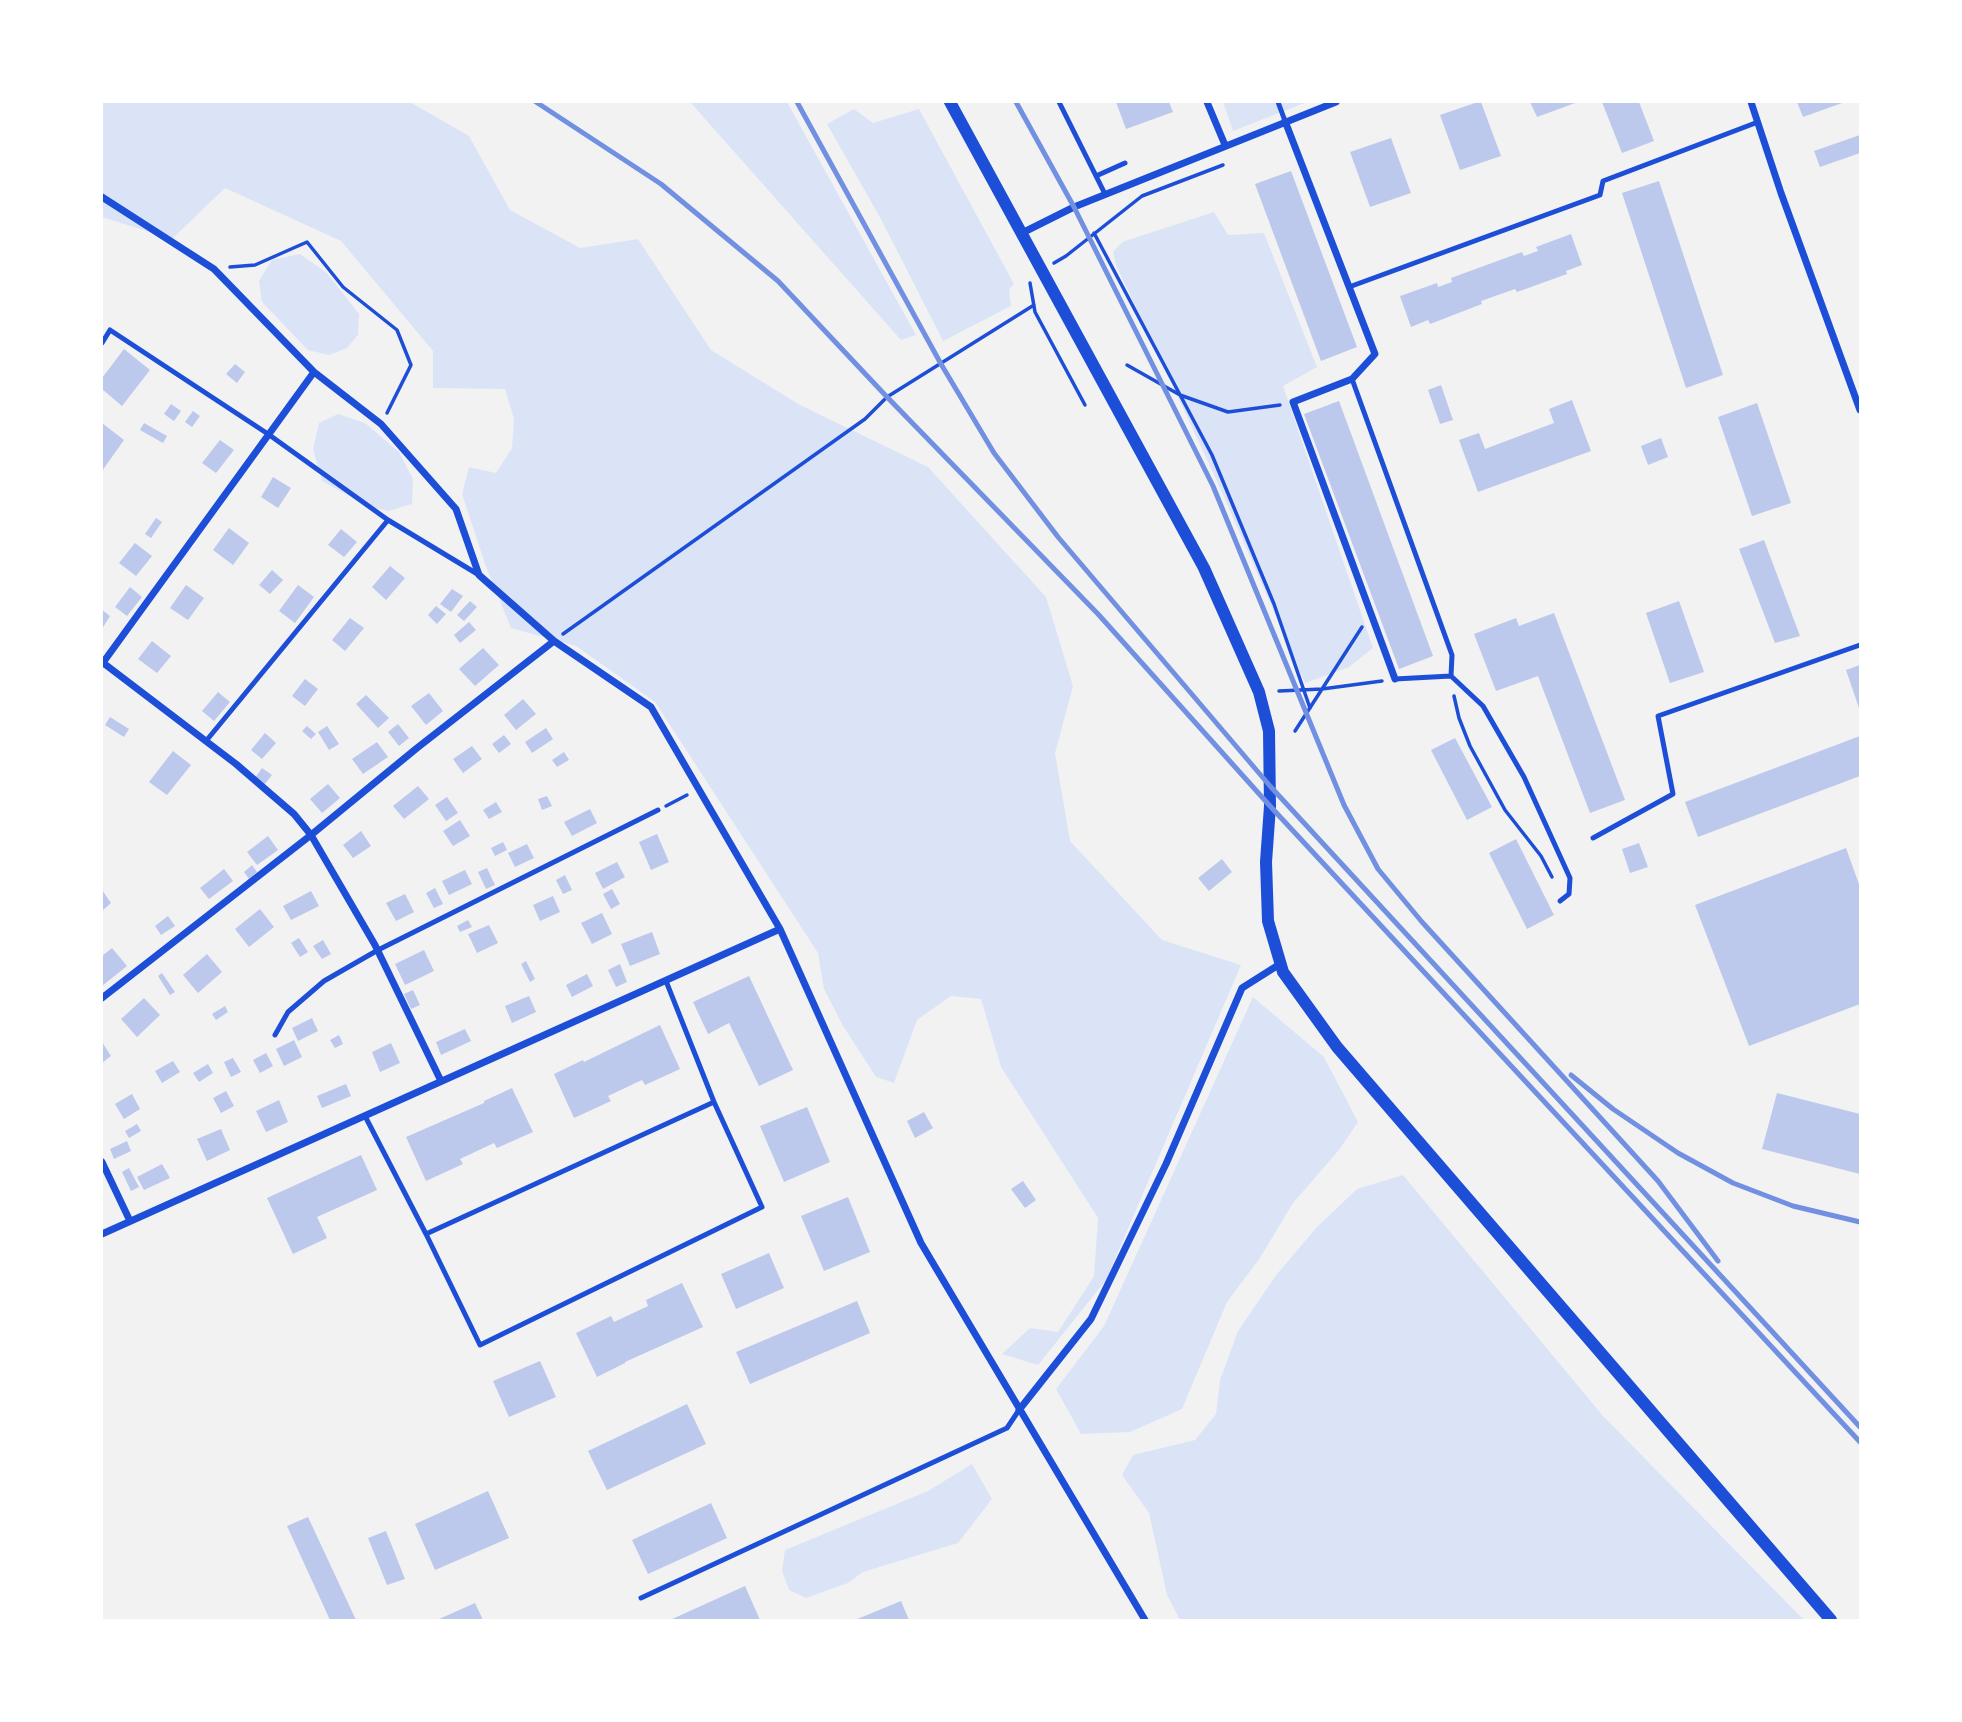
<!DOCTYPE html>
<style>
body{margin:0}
#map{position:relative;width:1962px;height:1722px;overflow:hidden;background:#f2f2f2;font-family:Arial,sans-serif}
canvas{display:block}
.frame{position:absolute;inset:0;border:103px solid #fff;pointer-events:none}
</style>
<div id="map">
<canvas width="1962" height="1722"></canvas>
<div class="frame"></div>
</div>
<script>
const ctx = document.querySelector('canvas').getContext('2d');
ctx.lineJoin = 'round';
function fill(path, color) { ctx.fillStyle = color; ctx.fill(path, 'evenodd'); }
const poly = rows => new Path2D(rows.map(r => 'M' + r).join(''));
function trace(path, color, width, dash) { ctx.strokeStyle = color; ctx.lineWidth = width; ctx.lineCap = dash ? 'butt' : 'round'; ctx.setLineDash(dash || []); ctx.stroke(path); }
const green = poly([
 [102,102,410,102,469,136,510,210,580,248,638,239,711,350,800,405,928,467,1046,597,1073,686,1055,753,1070,841,1162,940,1241,965,1106,1280,1038,1365,1002,1354,1030,1328,1058,1332,1094,1276,1098,1218,1001,1067,981,999,951,996,917,1020,894,1083,876,1077,843,1026,824,989,818,953,655,702,576,646,511,628,485,564,462,494,469,467,496,473,512,448,514,419,505,389,433,388,433,351,341,241,225,188,172,239,102,217],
 [690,102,787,102,916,335,901,340],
 [1223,102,1307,102,1233,131],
 [854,109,873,123,919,109,1014,284,1009,289,1011,306,943,341,882,221,827,124],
 [1214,212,1228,235,1264,233,1317,367,1283,386,1373,648,1349,667,1305,683,1217,481,1116,265,1113,252,1122,242],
 [300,254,327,273,359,314,358,335,347,348,329,355,308,350,262,302,259,281,272,260],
 [338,414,365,423,399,452,413,479,412,504,388,511,367,506,322,481,313,449,319,423],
 [1253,997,1324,1057,1358,1122,1339,1150,1293,1203,1260,1258,1227,1302,1182,1409,1130,1432,1081,1434,1056,1389,1104,1326],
 [1403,1175,1603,1416,1804,1620,1180,1620,1167,1595,1149,1513,1122,1475,1133,1455,1195,1440,1216,1414,1220,1380,1238,1331,1277,1274,1317,1227,1357,1189],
 [972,1464,992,1499,958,1543,863,1572,848,1583,806,1598,789,1590,782,1571,785,1550,928,1491]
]);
const building = poly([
 [1116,102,1169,102,1173,112,1126,129],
 [1478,102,1481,102,1501,156,1460,170,1440,115],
 [1530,102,1578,102,1537,117],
 [1602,102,1639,102,1654,141,1622,153],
 [1797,102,1845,102,1803,117],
 [1860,135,1860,153,1820,167,1814,151],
 [1391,138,1411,193,1370,207,1350,152],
 [1291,171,1357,347,1321,361,1255,184],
 [1659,181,1723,375,1686,388,1622,193],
 [1571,234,1582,265,1566,271,1567,274,1517,292,1515,289,1481,301,1482,304,1430,324,1428,320,1411,327,1400,296,1437,283,1438,287,1452,282,1451,278,1522,252,1524,256,1538,251,1536,247],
 [124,349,150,370,122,406,102,389,102,378],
 [235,364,245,372,237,383,226,374],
 [1441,385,1453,420,1440,424,1428,390],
 [1572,400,1591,451,1478,492,1459,440,1479,433,1485,449,1554,423,1549,409],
 [1339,401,1433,656,1399,669,1304,414],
 [1757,403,1791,503,1752,516,1718,417],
 [171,404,181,411,174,421,164,414],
 [193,411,200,416,192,427,185,422],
 [102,423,124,440,102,471],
 [144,423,167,436,163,443,140,430],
 [1661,438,1668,457,1648,465,1641,446],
 [220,440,234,450,216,473,202,463],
 [273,477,291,488,278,508,261,497],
 [156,518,162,522,151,538,145,534],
 [229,528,249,543,233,565,213,550],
 [341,529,357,542,344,557,328,545],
 [1764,540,1800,636,1775,643,1739,549],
 [135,543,152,556,136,576,119,563],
 [390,566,405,578,386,600,372,587],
 [272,570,283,580,270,594,259,585],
 [186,585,204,598,188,620,170,608],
 [298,585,314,597,295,623,279,611],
 [130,587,142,597,127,616,115,607],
 [452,589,463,596,451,612,440,604],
 [470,601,477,607,464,621,457,615],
 [1679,601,1704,672,1670,683,1646,613],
 [436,606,446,614,437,624,428,615],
 [102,610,110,616,102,629],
 [1554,613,1625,800,1590,813,1538,676,1496,691,1474,634,1516,618,1519,626],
 [350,618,364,628,345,651,332,640],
 [469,622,476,630,460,643,454,635],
 [152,641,171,656,157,673,138,659],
 [483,648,499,665,475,686,459,669],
 [1860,665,1860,711,1846,670],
 [305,679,318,689,305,706,292,696],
 [218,692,230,702,214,721,202,711],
 [429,693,443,711,426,725,411,706],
 [366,695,389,718,378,728,356,704],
 [523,699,536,714,516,730,504,715],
 [110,717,129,729,124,737,105,725],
 [398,724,409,738,399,746,388,732],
 [307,726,316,734,311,739,302,731],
 [327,726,339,744,329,750,318,732],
 [546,728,553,739,532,753,525,742],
 [265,733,276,743,262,759,251,750],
 [504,735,511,744,499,753,492,744],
 [1860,736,1860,776,1698,837,1685,802],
 [1455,738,1492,807,1467,820,1431,750],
 [377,742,388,757,363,774,352,759],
 [472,746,482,759,463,773,453,759],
 [173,751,191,765,167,795,149,782],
 [564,752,569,760,557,767,552,760],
 [262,768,272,775,264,785,255,778],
 [328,784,340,798,322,813,310,799],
 [418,786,429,799,404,819,393,806],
 [547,796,552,806,542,810,538,799],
 [447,797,458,813,446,821,435,805],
 [496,802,502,812,489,819,483,810],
 [590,809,597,823,572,836,564,822],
 [460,820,470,836,453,846,443,831],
 [361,831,371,846,353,858,343,845],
 [657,834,669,862,651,870,639,842],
 [268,836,278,850,257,865,247,852],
 [1516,839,1554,915,1527,929,1489,853],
 [503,842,507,850,495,856,491,848],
 [1639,843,1648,867,1630,873,1622,849],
 [527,844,534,858,515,867,508,853],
 [1846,848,1860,887,1860,1004,1749,1046,1695,905],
 [1222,859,1232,872,1209,891,1198,878],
 [617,862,625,877,603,889,595,873],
 [252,865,257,872,249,879,244,872],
 [487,868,495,885,486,889,478,872],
 [224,869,233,881,209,899,200,888],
 [465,870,472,884,449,895,442,881],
 [565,875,572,890,563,894,556,880],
 [435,888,443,904,434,908,426,893],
 [612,889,620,904,611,909,603,894],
 [102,890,111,903,102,911],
 [311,891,319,906,291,920,283,906],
 [405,894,414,912,396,921,386,903],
 [553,896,560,912,540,921,533,905],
 [260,909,274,927,249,947,235,929],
 [602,913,612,934,592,944,581,923],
 [168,916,175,926,161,935,155,926],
 [468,920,472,927,460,932,457,926],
 [489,925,498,943,477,953,468,934],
 [652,932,660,954,630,966,621,944],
 [299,938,308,952,300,957,291,943],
 [323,940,331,954,322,959,313,946],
 [112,948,127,966,102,986,102,956],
 [424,950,434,971,405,985,395,964],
 [207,954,222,972,198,993,183,975],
 [526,961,535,979,530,982,521,964],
 [620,964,627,982,616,987,608,970],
 [162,973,175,992,170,995,158,976],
 [587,974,593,986,572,997,566,985],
 [749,976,793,1070,759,1086,729,1023,708,1034,693,1002],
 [413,990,420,1005,411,1009,404,994],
 [529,996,536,1012,512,1023,505,1006],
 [144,998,160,1015,137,1037,121,1019],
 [225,1006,228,1012,216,1020,212,1014],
 [312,1018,318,1031,298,1041,292,1028],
 [660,1025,680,1069,645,1085,642,1080,608,1096,611,1101,574,1118,554,1074,583,1060,584,1062],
 [465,1029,471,1041,441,1055,436,1042],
 [339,1035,343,1044,335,1048,330,1040],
 [294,1040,302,1057,284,1066,276,1049],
 [102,1042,111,1056,102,1063],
 [391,1043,400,1063,380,1072,372,1052],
 [266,1053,273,1066,260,1073,253,1060],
 [233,1058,241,1072,231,1077,224,1062],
 [173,1061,180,1072,162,1083,155,1071],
 [208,1064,213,1073,199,1082,193,1073],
 [346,1084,351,1096,322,1108,317,1096],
 [512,1088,533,1132,497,1148,494,1143,460,1159,463,1164,426,1181,406,1137,484,1103,484,1101],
 [226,1091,234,1106,221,1113,213,1098],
 [1777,1093,1860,1114,1860,1174,1762,1149],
 [132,1094,140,1109,124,1119,115,1104],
 [279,1100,288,1122,266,1132,256,1111],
 [807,1107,830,1162,784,1182,760,1126],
 [924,1112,933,1128,915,1138,907,1121],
 [137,1124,141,1131,129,1138,125,1131],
 [221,1129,230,1150,207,1161,197,1139],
 [127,1141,131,1151,114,1159,110,1149],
 [361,1155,377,1190,317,1217,327,1238,293,1254,267,1198],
 [162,1164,170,1178,144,1190,137,1177],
 [129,1168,139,1187,131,1191,122,1172],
 [1023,1181,1036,1200,1025,1208,1011,1189],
 [848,1197,870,1252,824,1271,801,1216],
 [769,1253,784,1288,736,1309,721,1274],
 [682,1283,703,1327,625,1362,625,1363,597,1377,576,1333,611,1316,614,1322,648,1306,646,1300],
 [857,1301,870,1333,750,1384,736,1352],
 [540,1361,556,1397,509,1417,493,1381],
 [687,1404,706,1444,607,1490,588,1451],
 [488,1491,509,1538,435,1570,415,1524],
 [711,1503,727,1538,648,1574,632,1540],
 [308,1517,356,1620,330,1620,287,1526],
 [386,1531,405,1579,387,1585,368,1538],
 [745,1586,760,1620,670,1620],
 [901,1601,909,1620,855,1620],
 [475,1603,483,1620,437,1620]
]);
const path = poly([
 [1094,233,1212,455,1274,604,1310,708],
 [1054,263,1066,256,1142,196,1223,165],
 [230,267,255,265,307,242,343,287,397,330,411,365,387,413],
 [1030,283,1035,312,1085,405],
 [1127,365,1180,395,1228,412,1280,405],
 [563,634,865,419,887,397,1034,305],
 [1279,691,1322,689,1382,681],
 [1454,696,1459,718,1470,746,1505,810,1541,856,1552,877],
 [1295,731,1362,627],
 [666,806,687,795]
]);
const service = poly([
 [1059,102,1105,194],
 [1278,102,1285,121],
 [1096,176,1125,163],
 [1349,287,1600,195,1603,181,1758,122],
 [102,343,110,330,268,434,388,520],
 [1352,379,1452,655,1451,676],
 [1395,679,1451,676,1483,706,1524,777,1570,878,1569,894,1560,901],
 [206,741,388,520,479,575],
 [1593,838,1673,794,1658,716,1860,645],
 [275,1035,288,1012,324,981,378,950,658,810],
 [365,1116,426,1234,714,1102,666,981],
 [426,1234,480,1345,762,1207,714,1102],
 [641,1598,1007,1428,1019,1410]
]);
const minor = poly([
 [1207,102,1225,145],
 [1751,102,1781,193,1860,410],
 [1285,121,1375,354,1352,379,1293,402,1395,679],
 [102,197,214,269,314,372,381,424,456,509,479,575,554,641,651,707,780,929,921,1243,1145,1620],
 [1022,233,1074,207,1336,102],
 [102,662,236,764,294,814,311,835,375,945,441,1081],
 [102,664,314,372],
 [102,998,311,835,417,748,554,641],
 [102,1162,130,1221],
 [102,1234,780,929],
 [1019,1410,1091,1319,1166,1164,1242,988,1280,964]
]);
const tertiary = poly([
 [950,102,1204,568,1259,692,1269,731,1270,806,1266,862,1268,921,1283,972,1337,1047,1831,1620]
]);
const rail = poly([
 [536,102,661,184,778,281,887,397,1098,614,1270,806,1860,1442],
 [797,102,941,364,994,453,1058,537,1270,786,1860,1427],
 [1016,102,1074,207,1213,486,1344,805,1378,869,1422,922,1658,1181,1718,1261],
 [1571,1075,1613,1109,1678,1153,1733,1183,1793,1206,1860,1222]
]);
fill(green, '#dbe4f7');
fill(building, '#bdc9ec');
trace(path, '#1d4ed8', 3.5);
trace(service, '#1d4ed8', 5);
trace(minor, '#1d4ed8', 7);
trace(tertiary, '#1d4ed8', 12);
trace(rail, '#7290e2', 5);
</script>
